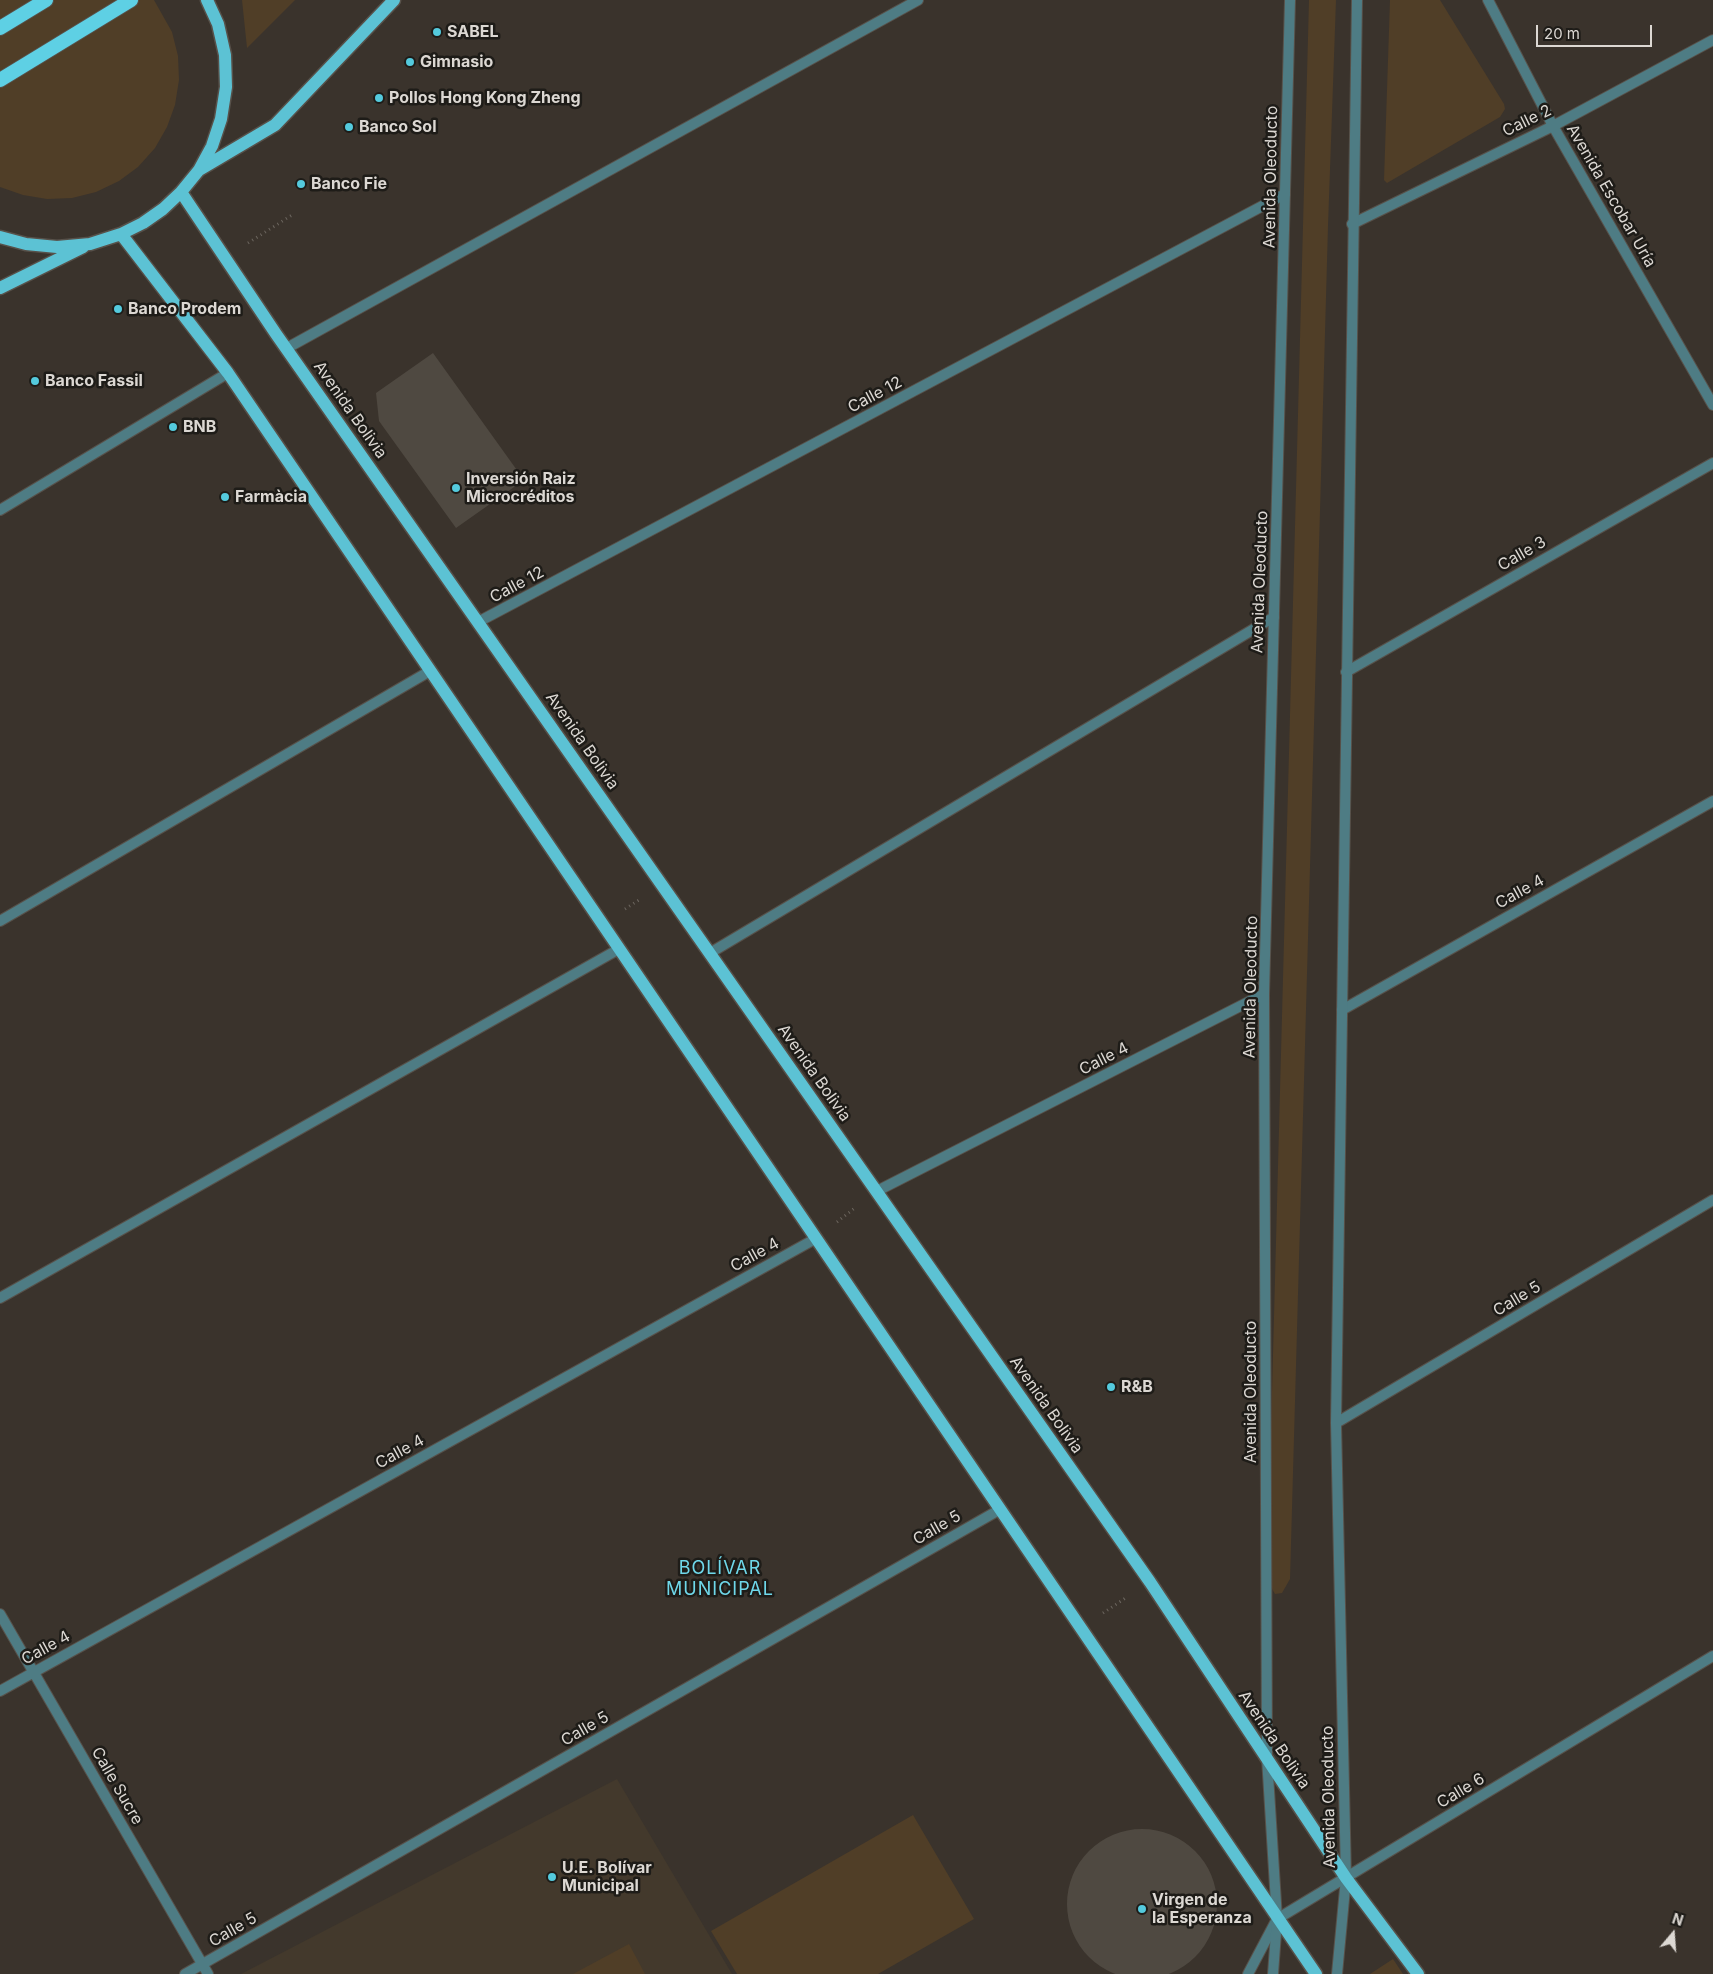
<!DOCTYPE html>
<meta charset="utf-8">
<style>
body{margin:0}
#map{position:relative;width:1713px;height:1974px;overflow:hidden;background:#3a332c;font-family:Inter,sans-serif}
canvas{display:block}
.north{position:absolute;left:1648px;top:1909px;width:50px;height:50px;-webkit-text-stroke:4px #1e1c18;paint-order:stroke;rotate:18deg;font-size:14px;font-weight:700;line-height:20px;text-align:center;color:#dcd8d3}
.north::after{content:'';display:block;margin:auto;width:18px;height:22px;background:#dcd8d3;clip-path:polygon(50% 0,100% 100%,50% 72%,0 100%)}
.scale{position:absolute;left:1536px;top:25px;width:116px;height:22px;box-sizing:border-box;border:2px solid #dcd8d3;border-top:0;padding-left:6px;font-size:15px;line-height:18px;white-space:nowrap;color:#dcd8d3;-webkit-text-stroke:4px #1e1c18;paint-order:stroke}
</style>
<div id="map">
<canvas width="1713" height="1974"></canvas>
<div class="north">N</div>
<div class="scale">20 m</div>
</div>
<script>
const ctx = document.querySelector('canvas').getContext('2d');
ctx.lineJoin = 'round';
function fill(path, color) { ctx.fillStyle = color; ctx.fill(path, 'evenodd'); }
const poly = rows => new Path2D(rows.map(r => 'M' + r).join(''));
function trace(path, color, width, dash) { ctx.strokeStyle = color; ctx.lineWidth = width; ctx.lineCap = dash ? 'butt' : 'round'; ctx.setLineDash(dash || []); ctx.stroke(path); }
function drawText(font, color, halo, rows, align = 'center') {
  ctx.font = font + ' Inter,sans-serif'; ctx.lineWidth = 5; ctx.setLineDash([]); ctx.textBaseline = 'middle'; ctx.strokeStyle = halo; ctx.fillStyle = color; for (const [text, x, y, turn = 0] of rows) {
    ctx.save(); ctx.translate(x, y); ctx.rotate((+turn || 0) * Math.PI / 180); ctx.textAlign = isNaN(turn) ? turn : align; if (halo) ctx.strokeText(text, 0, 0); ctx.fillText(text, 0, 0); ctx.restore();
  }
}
const built = poly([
 [617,1779,732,1974,241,1974]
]);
const green = poly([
 [0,0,154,0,172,32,178,56,179,80,175,105,167,127,155,148,138,167,119,181,96,192,72,198,47,199,23,195,0,187],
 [242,0,295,0,247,48],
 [1309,0,1336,0,1328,226,1290,1579,1282,1593,1275,1594,1267,1580],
 [1390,0,1440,0,1504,104,1505,109,1500,117,1387,183,1384,180],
 [913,1815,974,1919,878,1974,737,1974,711,1931],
 [629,1944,645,1974,573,1974],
 [1393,1959,1403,1974,1370,1974]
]);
const building = poly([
 [433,353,524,480,456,528,379,421,376,393],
 '1067 1904a75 75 0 1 1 150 0a75 75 0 1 1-150 0Z'
]);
const path = poly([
 [248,243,292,215],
 [625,909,639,900],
 [837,1222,856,1207],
 [1103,1613,1127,1597]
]);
const minor = poly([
 [1488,0,1553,126,1713,405],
 [1352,224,1553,126,1713,40],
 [287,348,918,0],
 [0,510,228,373],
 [478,622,1285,194],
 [1346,672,1713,463],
 [0,921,430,671],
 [710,953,1274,617],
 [1342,1010,1713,801],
 [877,1191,1264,994],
 [0,1298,619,949],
 [1336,1423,1713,1200],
 [0,1614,208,1974],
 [0,1691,815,1239],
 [185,1974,999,1510],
 [1248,1974,1277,1919,1713,1656]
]);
const tertiary = poly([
 [1273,1974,1277,1919,1267,1758,1264,994,1290,0],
 [1337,1974,1346,1878,1336,1423,1357,0]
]);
const primary = poly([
 [199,170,275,125,394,0],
 [181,192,276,334,1150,1582,1346,1878,1418,1974],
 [121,234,228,373,1316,1974],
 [0,237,26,244,57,247,90,244,121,234,143,223,163,209,181,192,199,170,212,146,221,119,226,87,225,55,218,24,207,0],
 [0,288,83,247]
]);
const trunk = poly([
 [0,28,46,0],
 [0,80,131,0]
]);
const markers = [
 [437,32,5,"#54cadd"],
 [410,62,5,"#54cadd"],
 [379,98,5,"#54cadd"],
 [349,127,5,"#54cadd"],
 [301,184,5,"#54cadd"],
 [118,309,5,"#54cadd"],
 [35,381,5,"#54cadd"],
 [173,427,5,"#54cadd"],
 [456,488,5,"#54cadd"],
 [225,497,5,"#54cadd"],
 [1111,1387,5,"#54cadd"],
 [552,1877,5,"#54cadd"],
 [1142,1909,5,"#54cadd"]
];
const poiNames = [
 ["SABEL",447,32],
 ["Gimnasio",420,62],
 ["Pollos Hong Kong Zheng",389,98],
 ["Banco Sol",359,127],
 ["Banco Fie",311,184],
 ["Banco Prodem",128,309],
 ["Banco Fassil",45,381],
 ["BNB",183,427],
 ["Inversión Raiz",466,479],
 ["Microcréditos",466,497],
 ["Farmàcia",235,497],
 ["R&B",1121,1387],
 ["U.E. Bolívar",562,1868],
 ["Municipal",562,1886],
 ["Virgen de",1152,1900],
 ["la Esperanza",1152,1918]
];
const streetNames = [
 ["Calle 2",1527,121,-26],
 ["Avenida Oleoducto",1271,177,-89],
 ["Avenida Escobar Uría",1611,196,60],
 ["Calle 12",875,395,-28],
 ["Avenida Bolivia",350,410,55],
 ["Calle 3",1522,554,-30],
 ["Avenida Oleoducto",1260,582,-88],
 ["Calle 12",517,585,-28],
 ["Avenida Bolivia",582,741,55],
 ["Calle 4",1520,892,-29],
 ["Avenida Oleoducto",1251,987,-89],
 ["Calle 4",1104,1059,-27],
 ["Avenida Bolivia",814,1073,55],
 ["Calle 4",755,1255,-29],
 ["Calle 5",1517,1299,-31],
 ["Avenida Oleoducto",1251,1392,-90],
 ["Avenida Bolivia",1046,1405,55],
 ["Calle 4",400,1452,-29],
 ["Calle 5",937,1528,-30],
 ["Calle 4",46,1648,-29],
 ["Calle 5",585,1729,-30],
 ["Avenida Bolivia",1274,1740,56],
 ["Calle Sucre",117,1786,60],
 ["Calle 6",1461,1791,-31],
 ["Avenida Oleoducto",1329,1797,-91],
 ["Calle 5",233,1930,-30]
];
const neighbourhoodNames = [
 ["BOLÍVAR",720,1569],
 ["MUNICIPAL",720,1590]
];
fill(built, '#43392c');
fill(green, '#503e27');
fill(building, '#4f4941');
trace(minor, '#57514a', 12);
trace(tertiary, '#57514a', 12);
trace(primary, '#57514a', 15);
trace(trunk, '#57514a', 16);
trace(path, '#6c665f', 3, [1, 4]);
trace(minor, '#4e7c84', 10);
trace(tertiary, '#4e7c84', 10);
trace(primary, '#5cc2d4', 12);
trace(trunk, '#5ed0e4', 14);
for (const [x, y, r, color] of markers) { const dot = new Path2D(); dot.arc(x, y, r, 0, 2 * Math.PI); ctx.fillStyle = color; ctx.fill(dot); trace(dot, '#1e1c18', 2); }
drawText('bold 16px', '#dcd8d3', '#1e1c18', poiNames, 'left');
drawText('16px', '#dcd8d3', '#1e1c18', streetNames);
ctx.letterSpacing = '1px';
drawText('18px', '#6fd8ea', '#1e1c18', neighbourhoodNames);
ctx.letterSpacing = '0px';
</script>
